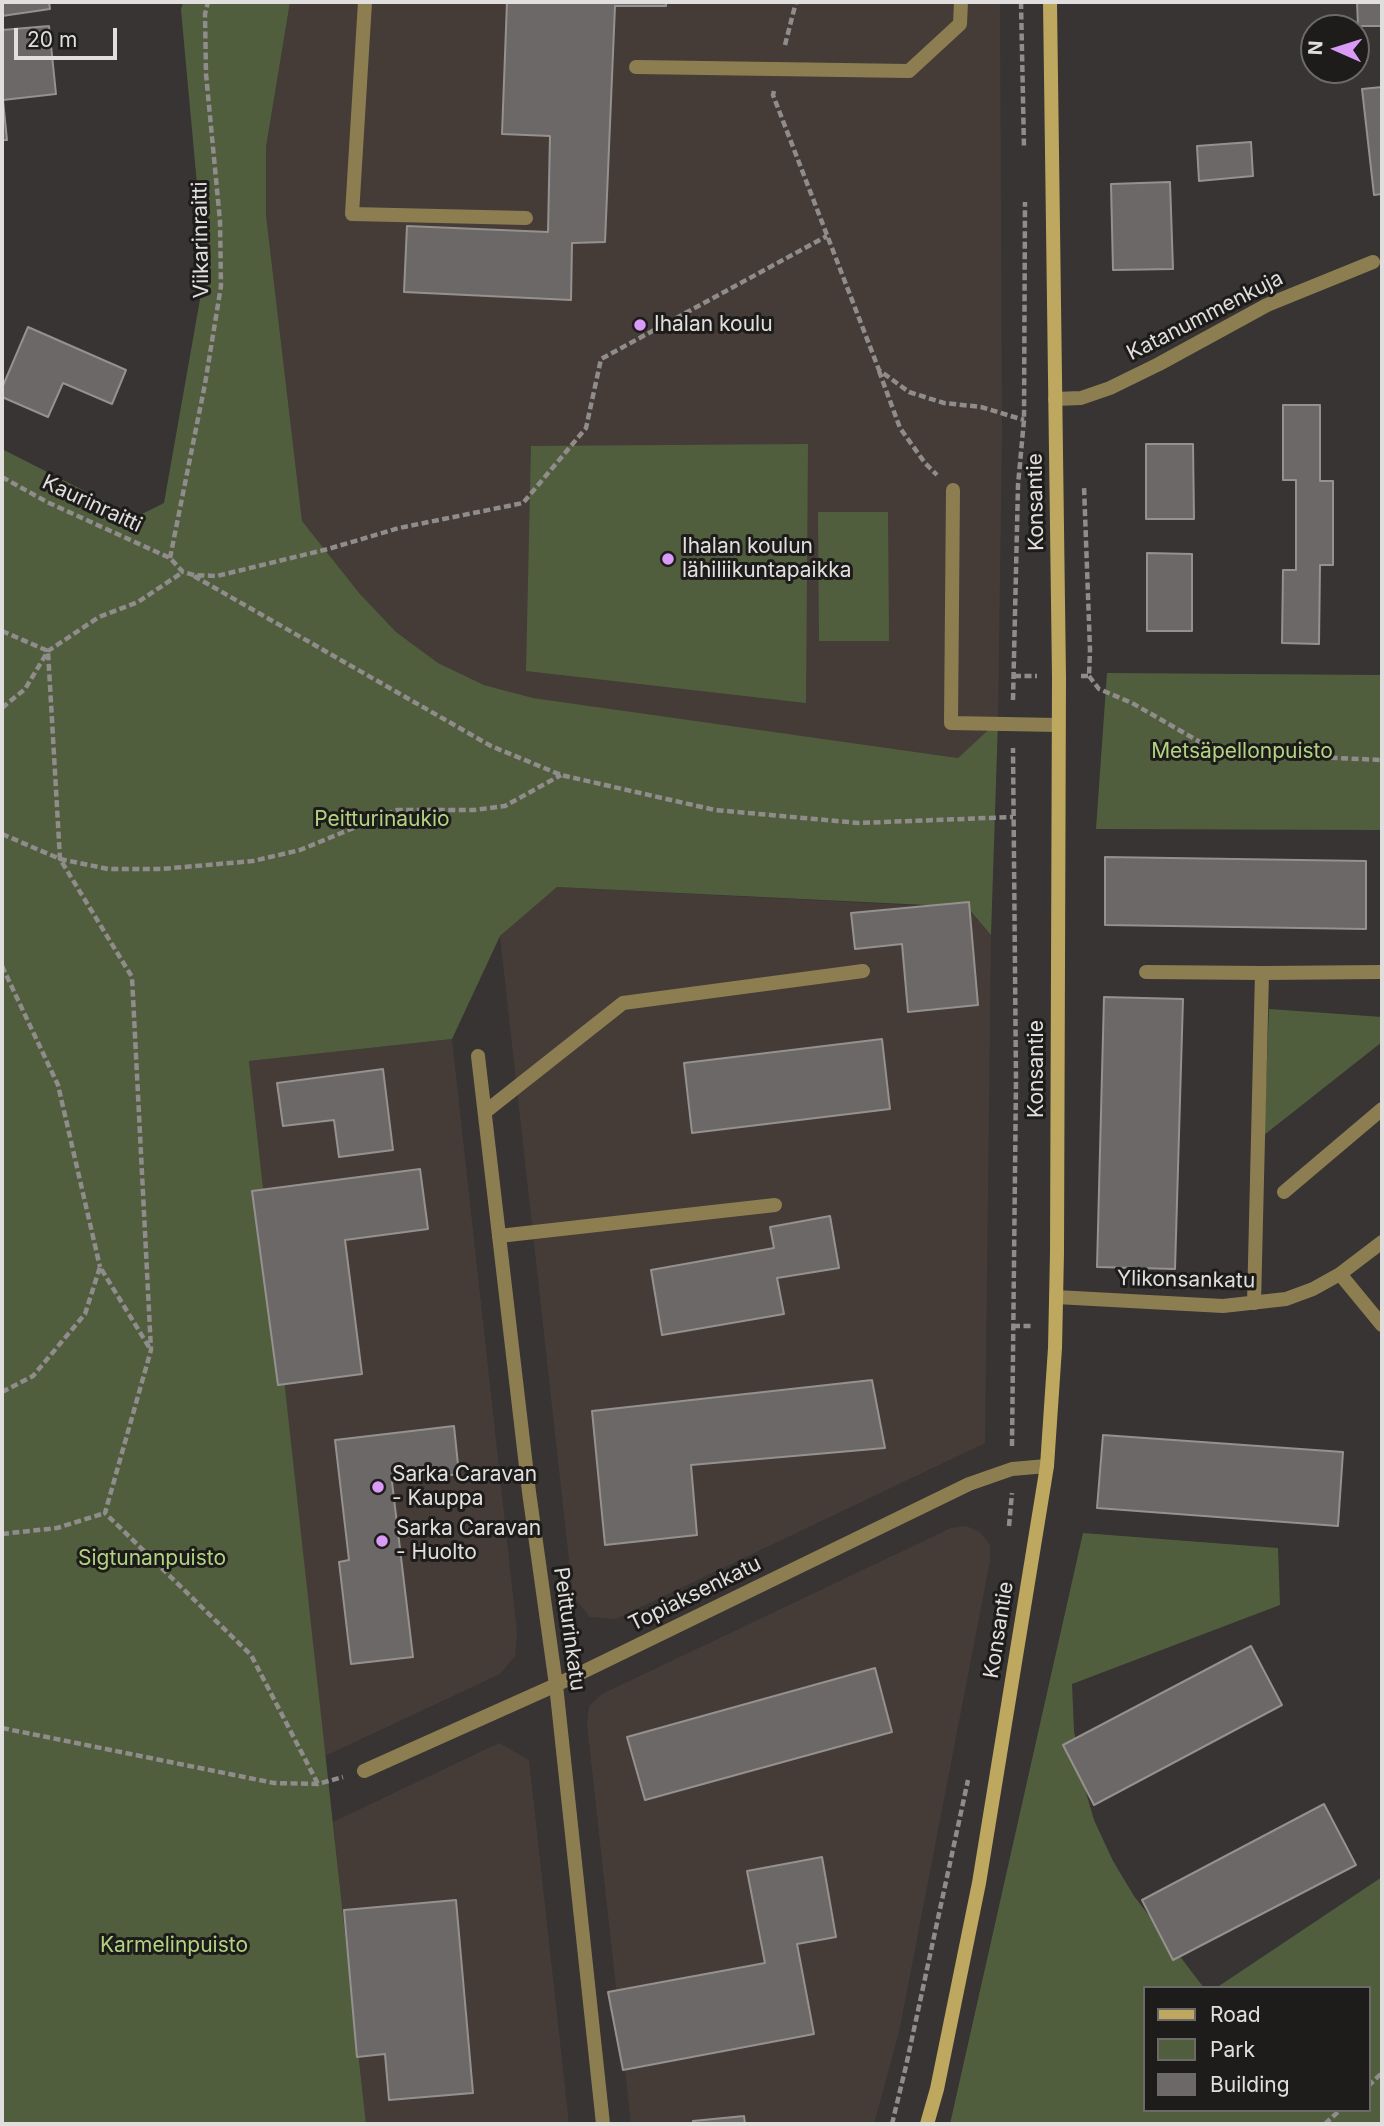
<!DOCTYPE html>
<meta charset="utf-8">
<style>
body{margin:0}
#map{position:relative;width:1384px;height:2126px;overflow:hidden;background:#373433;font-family:Inter,sans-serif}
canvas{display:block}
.frame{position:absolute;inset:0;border:4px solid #e1dfde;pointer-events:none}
.legend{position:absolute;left:1143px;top:1986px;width:228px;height:126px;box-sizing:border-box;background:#1d1c1b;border:2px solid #6b6a69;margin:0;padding:9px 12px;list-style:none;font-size:21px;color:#e1dfde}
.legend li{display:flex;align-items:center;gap:14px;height:35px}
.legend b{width:35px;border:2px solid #6b6a69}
.north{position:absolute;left:1300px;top:14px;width:70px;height:70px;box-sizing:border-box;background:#1d1c1b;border:2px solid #6b6a69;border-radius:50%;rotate:273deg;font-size:19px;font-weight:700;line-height:28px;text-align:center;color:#e1dfde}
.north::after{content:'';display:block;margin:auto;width:24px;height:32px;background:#d99af8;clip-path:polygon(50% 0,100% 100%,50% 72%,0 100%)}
.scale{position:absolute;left:14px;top:28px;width:103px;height:32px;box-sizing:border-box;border:4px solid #e1dfde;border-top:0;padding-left:9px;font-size:21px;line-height:24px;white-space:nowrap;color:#e1dfde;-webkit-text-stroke:5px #1d1c1b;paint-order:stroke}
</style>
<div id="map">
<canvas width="1384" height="2126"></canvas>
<div class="frame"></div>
<ul class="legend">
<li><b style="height:9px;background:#bea75e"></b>Road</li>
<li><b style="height:19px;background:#515e3e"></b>Park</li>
<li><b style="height:19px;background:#6c6867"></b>Building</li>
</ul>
<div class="north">N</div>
<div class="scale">20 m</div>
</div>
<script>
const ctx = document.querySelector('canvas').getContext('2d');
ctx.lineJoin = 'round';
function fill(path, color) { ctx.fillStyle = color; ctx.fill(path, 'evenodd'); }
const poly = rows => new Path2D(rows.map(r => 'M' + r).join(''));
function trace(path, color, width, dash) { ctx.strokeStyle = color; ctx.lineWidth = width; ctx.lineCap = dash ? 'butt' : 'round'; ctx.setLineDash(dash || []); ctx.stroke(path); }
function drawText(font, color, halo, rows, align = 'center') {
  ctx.font = font + ' Inter,sans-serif'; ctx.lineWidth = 6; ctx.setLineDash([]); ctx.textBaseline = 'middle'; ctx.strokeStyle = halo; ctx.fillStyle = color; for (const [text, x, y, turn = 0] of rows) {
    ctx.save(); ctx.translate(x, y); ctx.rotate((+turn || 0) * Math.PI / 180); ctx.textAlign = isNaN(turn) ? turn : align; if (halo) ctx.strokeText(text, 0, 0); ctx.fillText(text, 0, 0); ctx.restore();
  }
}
const built = poly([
 [290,2,1000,2,1002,434,998,721,958,758,533,698,484,685,438,663,396,632,360,594,302,521,266,215,266,147],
 [557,887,967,908,991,935,985,1443,616,1619,590,1617,573,1596,500,936],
 [452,1039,517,1632,515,1656,500,1674,325,1756,249,1061],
 [966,1526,980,1532,990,1545,990,1561,899,2032,874,2124,631,2124,587,1724,589,1706,602,1694,951,1528],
 [499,1743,529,1760,569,2124,366,2124,333,1822]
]);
const green = poly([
 [183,2,290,2,266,147,266,215,302,521,360,594,396,632,438,663,484,685,533,698,958,758,998,721,991,935,967,907,557,887,500,936,452,1039,249,1061,366,2124,2,2124,2,449,136,517,164,503,205,271,181,10],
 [808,444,806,703,526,671,531,446],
 [818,512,888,512,889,641,819,641],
 [1107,673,1382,675,1382,830,1096,829],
 [1269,1009,1382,1017,1382,1042,1264,1135],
 [1083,1533,1278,1548,1280,1605,1072,1684,1074,1730,1081,1775,1094,1820,1113,1861,1134,1896,1204,1988,1144,1988,1144,2110,1368,2110,1368,1988,1216,1988,1382,1877,1382,2124,950,2124]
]);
const building = poly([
 [2,2,49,2,50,9,2,16,2,2],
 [507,2,666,2,666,6,615,6,605,242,572,243,571,300,404,292,407,226,548,232,550,136,502,134,507,2],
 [1357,2,1382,2,1382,26,1358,26,1357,2],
 [49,26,56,94,3,100,7,140,2,140,2,30,49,26],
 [1382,87,1382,194,1374,195,1362,89,1382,87],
 [1251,142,1253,176,1199,181,1197,146,1251,142],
 [1170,182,1173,269,1113,270,1111,184,1170,182],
 [28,327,126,370,112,404,63,383,48,417,2,397,2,388,28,327],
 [1283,405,1320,405,1320,481,1333,481,1333,565,1320,565,1319,644,1282,643,1283,570,1296,570,1296,480,1283,480,1283,405],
 [1146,444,1193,444,1194,519,1146,519,1146,444],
 [1147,553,1192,554,1192,631,1147,631,1147,553],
 [1105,857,1366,861,1366,929,1105,925,1105,857],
 [969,902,978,1005,908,1012,902,944,855,949,851,913,969,902],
 [1104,997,1183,999,1175,1269,1097,1267,1104,997],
 [882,1039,890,1109,692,1133,684,1063,882,1039],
 [383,1069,393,1150,339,1157,334,1120,283,1126,277,1083,383,1069],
 [420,1169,428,1229,345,1240,362,1374,278,1385,252,1191,420,1169],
 [830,1216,839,1268,777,1278,784,1314,662,1335,651,1270,774,1248,770,1227,830,1216],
 [872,1380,885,1448,691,1465,697,1535,605,1545,592,1411,872,1380],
 [454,1426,459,1474,392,1482,413,1657,351,1664,339,1562,349,1560,335,1440,454,1426],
 [1103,1435,1343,1452,1338,1526,1097,1508,1103,1435],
 [1251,1646,1282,1705,1094,1805,1063,1745,1251,1646],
 [875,1668,892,1732,645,1800,627,1737,875,1668],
 [1324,1804,1356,1865,1173,1960,1142,1900,1324,1804],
 [822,1857,836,1937,797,1944,814,2034,623,2070,608,1992,765,1963,747,1871,822,1857],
 [456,1900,473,2093,389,2100,385,2054,357,2057,344,1910,456,1900],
 [744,2116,745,2124,693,2124,693,2121,744,2116]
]);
const path = poly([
 [1021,2,1024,148],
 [785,45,796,2],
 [774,91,773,95,879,370,909,392,944,403,981,407,1024,420],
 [879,371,900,428,925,463,937,475],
 [2,477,47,502,170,558,183,572,194,575,217,576,328,549,399,528,523,503,586,428,601,359,827,236],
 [170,558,205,384,221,286,220,221,206,74,205,14,208,2],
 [194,576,491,746,561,775,715,810,859,823,1013,817],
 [2,631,48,651,60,859,132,977,151,1350,105,1513,251,1655,318,1784],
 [1014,676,1037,676],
 [1081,676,1089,676,1090,650,1084,486],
 [1089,676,1099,689,1132,703,1200,742,1270,755,1382,760],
 [1013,700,1018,485,1024,420,1025,202],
 [2,708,25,689,48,651,99,617,138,602,183,572],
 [2,834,60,859,108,869,161,869,253,861,300,850,397,810,474,810,505,806,561,775],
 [2,966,58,1085,100,1267],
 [1013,1326,1033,1326],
 [2,1392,33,1376,85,1314,100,1267,149,1347],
 [1012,1446,1016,1080,1013,748],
 [1009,1526,1012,1493],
 [2,1534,57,1528,105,1513],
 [2,1728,274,1783,318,1784,343,1777],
 [1368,2086,1382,2073],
 [892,2124,906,2066,968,1780],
 [1325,2124,1340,2110]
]);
const lane = poly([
 [365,2,352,214,526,218],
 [636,67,909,71,960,24,961,2],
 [953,490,951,723,1058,725],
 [1146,972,1262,973],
 [485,1112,623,1003,863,971],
 [1284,1192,1382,1109],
 [499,1236,775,1205],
 [1254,1303,1262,973,1382,972]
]);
const street = poly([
 [1055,399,1081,398,1110,388,1159,364,1267,305,1373,262],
 [478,1056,529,1492,556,1685,603,2124],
 [1340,1274,1382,1325],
 [1056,1297,1223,1306,1286,1299,1313,1289,1340,1274,1382,1242],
 [364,1771,556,1685,969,1484,1012,1469,1047,1466]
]);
const secondary = poly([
 [927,2124,937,2089,979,1883,1047,1466,1055,1348,1057,1253,1059,677,1050,2]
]);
const markers = [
 [640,325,7,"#d99af8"],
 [668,559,7,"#d99af8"],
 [378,1487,7,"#d99af8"],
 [382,1541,7,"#d99af8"]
];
const streetNames = [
 ["Viikarinraitti",201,240,-91],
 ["Katanummenkuja",1205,316,-27],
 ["Konsantie",1036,502,-91],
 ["Kaurinraitti",92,504,25],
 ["Konsantie",1037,1069,-90],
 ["Ylikonsankatu",1186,1280,1],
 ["Topiaksenkatu",695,1594,-26],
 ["Peitturinkatu",569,1629,82],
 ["Konsantie",999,1630,-81]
];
const poiNames = [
 ["Ihalan koulu",654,325],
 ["Ihalan koulun",682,547],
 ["lähiliikuntapaikka",682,571],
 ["Sarka Caravan",392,1475],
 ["- Kauppa",392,1499],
 ["Sarka Caravan",396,1529],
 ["- Huolto",396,1553]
];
const parkNames = [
 ["Metsäpellonpuisto",1242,752],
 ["Peitturinaukio",382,820],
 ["Sigtunanpuisto",152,1559],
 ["Karmelinpuisto",174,1946]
];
fill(built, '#453c37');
fill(green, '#515e3e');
fill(building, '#6c6867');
trace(building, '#94918f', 2);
trace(path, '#8f8c8b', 4.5, [7, 3.5]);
trace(lane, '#8d7e52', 14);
trace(street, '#8d7e52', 14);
trace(secondary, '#bea75e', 14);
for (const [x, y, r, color] of markers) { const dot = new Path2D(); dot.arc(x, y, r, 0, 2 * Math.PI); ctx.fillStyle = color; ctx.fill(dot); trace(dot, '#1d1c1b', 2.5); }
drawText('21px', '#e1dfde', '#1d1c1b', streetNames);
drawText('21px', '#e1dfde', '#1d1c1b', poiNames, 'left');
drawText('21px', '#b3d382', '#1d1c1b', parkNames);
</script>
